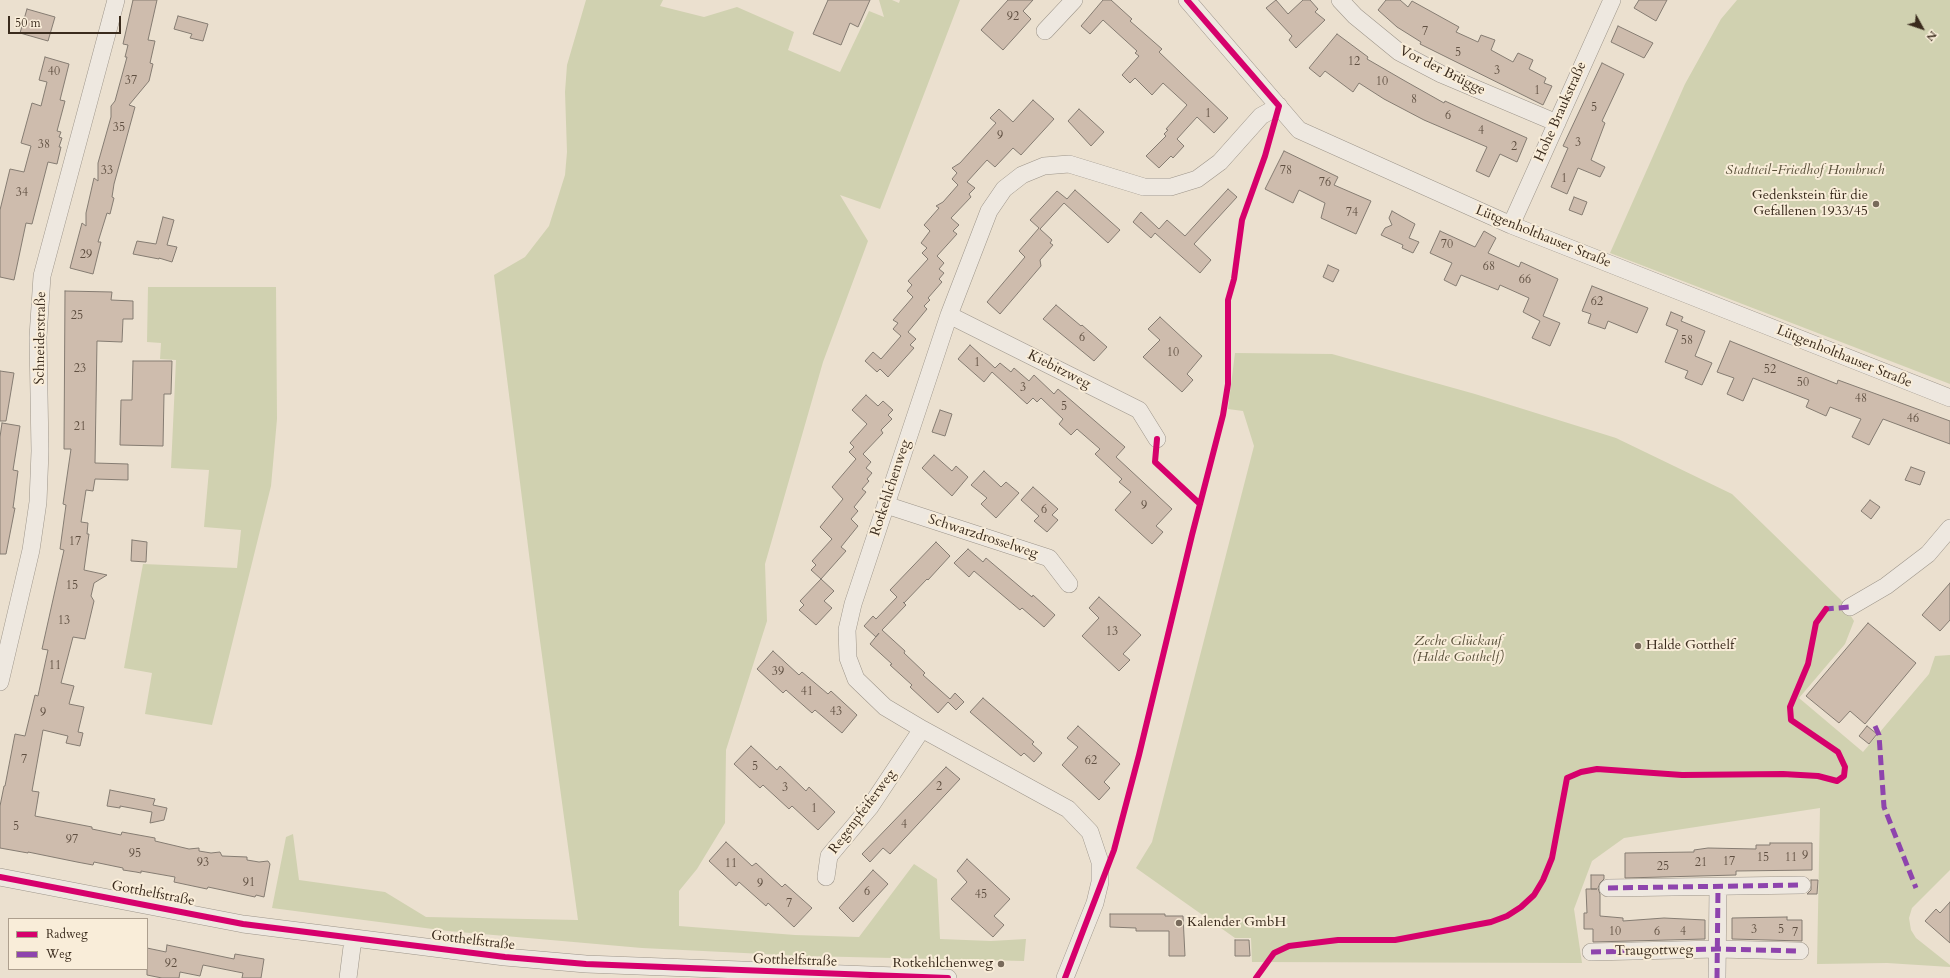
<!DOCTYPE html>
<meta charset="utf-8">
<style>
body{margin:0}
#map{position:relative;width:1950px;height:978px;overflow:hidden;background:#ebe0cf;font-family:Cardo,serif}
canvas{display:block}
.legend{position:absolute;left:8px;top:918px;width:140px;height:52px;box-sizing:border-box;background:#f9edd9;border:1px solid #ad9f8e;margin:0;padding:5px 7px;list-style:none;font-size:12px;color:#3a2b1d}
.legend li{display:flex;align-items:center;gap:8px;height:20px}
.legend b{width:20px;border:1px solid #ad9f8e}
.north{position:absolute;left:1902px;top:8px;width:40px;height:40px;-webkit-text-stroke:3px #f9edd9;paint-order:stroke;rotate:130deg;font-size:11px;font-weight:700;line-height:16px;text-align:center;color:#3a2b1d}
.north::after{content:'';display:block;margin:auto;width:14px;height:18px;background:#3a2b1d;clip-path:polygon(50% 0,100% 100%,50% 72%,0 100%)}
.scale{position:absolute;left:8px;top:16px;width:113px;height:18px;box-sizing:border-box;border:2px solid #3a2b1d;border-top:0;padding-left:5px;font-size:12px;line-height:14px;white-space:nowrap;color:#3a2b1d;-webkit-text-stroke:3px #f9edd9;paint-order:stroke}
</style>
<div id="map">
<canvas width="1950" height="978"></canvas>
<ul class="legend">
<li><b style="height:5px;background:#d6006c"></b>Radweg</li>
<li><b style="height:5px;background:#8e44ad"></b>Weg</li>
</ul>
<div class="north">N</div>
<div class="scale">50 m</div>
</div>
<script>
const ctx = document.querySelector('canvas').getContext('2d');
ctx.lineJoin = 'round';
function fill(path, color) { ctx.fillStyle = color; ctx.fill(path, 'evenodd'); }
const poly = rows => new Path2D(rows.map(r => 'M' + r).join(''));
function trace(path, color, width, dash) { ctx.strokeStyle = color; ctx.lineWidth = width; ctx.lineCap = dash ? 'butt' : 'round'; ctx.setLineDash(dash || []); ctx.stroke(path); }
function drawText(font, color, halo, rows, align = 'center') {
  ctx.font = font + ' Cardo,serif'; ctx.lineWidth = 4; ctx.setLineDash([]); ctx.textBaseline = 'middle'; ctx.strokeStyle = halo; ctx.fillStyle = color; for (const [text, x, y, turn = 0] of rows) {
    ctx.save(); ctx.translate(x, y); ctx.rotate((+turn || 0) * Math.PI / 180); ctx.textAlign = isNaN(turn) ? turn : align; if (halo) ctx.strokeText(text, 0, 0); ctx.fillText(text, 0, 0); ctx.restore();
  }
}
const green = poly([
 [586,0,663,0,660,6,704,17,737,7,794,32,788,50,840,72,869,11,884,17,879,0,892,0,899,3,900,0,960,0,880,209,840,195,868,241,823,362,765,564,767,621,726,750,725,823,697,869,679,891,679,926,795,935,859,937,914,864,937,879,940,939,991,941,1026,939,1024,961,805,956,642,948,448,931,272,908,286,837,293,834,299,880,385,892,426,917,578,920,538,626,494,275,525,257,549,226,565,175,567,152,565,92,567,65],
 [1737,0,1950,0,1950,384,1610,253,1685,84,1721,19],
 [148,287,276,287,277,419,271,486,212,725,145,714,152,673,124,668,143,564,237,568,241,530,204,527,209,470,171,468,176,360,160,359,161,343,147,342],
 [1235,353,1332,354,1475,394,1616,438,1732,494,1841,600,1854,621,1845,644,1799,698,1863,752,1929,674,1935,656,1950,655,1950,870,1912,908,1909,918,1911,930,1916,938,1950,965,1950,967,1887,963,1817,964,1820,808,1624,838,1592,861,1574,909,1582,963,1252,962,1251,938,1235,938,1136,868,1152,842,1254,446,1243,411,1228,409]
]);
const building = poly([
 [133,0,157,0,148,40,155,41,150,63,153,64,149,81,129,105,135,107,114,184,112,197,114,198,110,214,107,213,98,242,101,242,93,274,70,268,82,223,86,226,86,213,94,178,98,181,98,163,111,117,111,106,115,101,127,57,125,57,128,45,123,44,133,0],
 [828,0,870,0,858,27,850,23,841,45,813,34,828,0],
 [1008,0,1033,0,1023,11,1031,19,1003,50,981,30,1008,0],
 [1103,0,1111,0,1132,19,1130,21,1162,49,1159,52,1228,118,1214,133,1197,117,1177,139,1184,146,1173,158,1171,156,1159,168,1146,156,1166,136,1164,134,1168,130,1166,129,1187,105,1163,83,1152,95,1135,78,1130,83,1122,75,1139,56,1135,53,1137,51,1103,20,1090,34,1081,26,1103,0],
 [1276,0,1288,14,1303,0,1310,0,1318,9,1315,12,1325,20,1296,48,1289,40,1292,36,1266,8,1276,0],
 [1386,0,1400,0,1408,7,1412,1,1459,27,1456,32,1478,42,1481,35,1495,40,1491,50,1513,62,1518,53,1533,60,1529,69,1546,78,1544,83,1552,86,1543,105,1420,44,1421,42,1397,27,1378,10,1386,0],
 [1639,0,1667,0,1656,21,1634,8,1639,0],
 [27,9,55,17,48,41,20,33,27,9],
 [178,16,208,24,203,41,190,38,192,34,174,29,178,16],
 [1618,26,1653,43,1644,58,1611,42,1618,26],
 [1337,34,1368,57,1367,59,1405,81,1444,103,1445,101,1460,108,1527,138,1517,162,1500,154,1489,177,1476,171,1487,147,1424,120,1384,99,1359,83,1353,92,1325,71,1320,77,1309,68,1337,34],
 [45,57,69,64,60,100,65,101,57,131,61,132,59,137,62,138,59,147,61,147,57,164,48,162,32,224,26,223,14,280,0,277,0,210,10,169,24,172,31,146,21,143,32,103,41,106,47,82,39,80,45,57],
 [1602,63,1624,74,1602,121,1605,123,1591,160,1605,167,1600,177,1578,168,1567,194,1551,187,1568,148,1563,146,1602,63],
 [1033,100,1054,119,1021,155,1013,148,995,167,987,160,967,182,975,188,969,194,971,197,951,218,959,225,953,231,957,234,937,256,944,263,939,269,944,273,939,279,942,282,928,298,930,300,924,306,927,309,908,332,916,339,910,345,914,348,888,377,880,369,877,372,865,361,873,352,881,359,901,336,893,329,898,323,893,320,913,297,907,291,912,285,908,281,928,259,922,253,927,248,921,243,930,231,924,225,939,208,936,206,943,202,958,185,952,179,957,173,952,168,960,163,996,123,990,118,999,109,1013,122,1033,100],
 [1079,109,1104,132,1091,146,1068,121,1079,109],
 [1284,151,1338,177,1334,185,1371,201,1356,234,1321,218,1325,203,1299,190,1293,203,1265,189,1284,151],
 [1228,189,1237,197,1194,244,1211,260,1200,273,1155,233,1151,238,1133,222,1141,212,1159,229,1167,220,1185,236,1228,189],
 [1075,190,1120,230,1108,243,1064,203,1040,229,1052,240,1050,243,1053,245,1040,260,1041,266,1000,314,987,302,1025,257,1019,251,1039,228,1030,220,1057,191,1067,199,1075,190],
 [1574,197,1587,202,1582,215,1569,210,1574,197],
 [1392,211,1415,224,1409,238,1419,242,1413,253,1402,248,1403,245,1381,235,1385,228,1392,225,1389,218,1392,211],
 [163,217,174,220,167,245,177,247,172,262,159,258,159,259,133,254,137,241,156,244,163,217],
 [1440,231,1475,247,1484,231,1496,238,1488,253,1519,267,1521,262,1558,279,1543,316,1560,323,1550,346,1532,338,1540,321,1523,312,1529,298,1500,285,1498,290,1461,275,1456,286,1444,280,1452,263,1430,253,1440,231],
 [1328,265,1339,270,1333,282,1323,277,1328,265],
 [1592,286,1648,308,1637,333,1608,321,1605,329,1588,323,1591,314,1582,311,1592,286],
 [65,291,112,292,111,300,133,301,133,319,123,319,122,342,97,341,95,463,128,464,128,480,95,479,93,491,86,490,81,522,88,523,87,534,89,534,84,570,107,575,94,583,91,596,94,601,85,639,73,637,61,683,74,686,69,704,84,707,78,732,83,733,80,746,66,743,68,736,43,730,32,791,39,792,35,816,92,827,92,829,121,835,122,832,155,838,155,841,189,849,199,848,199,851,211,853,220,852,222,856,247,857,247,860,259,862,268,861,270,864,264,897,256,895,255,897,208,887,207,889,174,882,175,877,141,871,141,873,136,872,123,870,123,868,94,862,93,865,77,862,28,852,28,853,0,848,0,806,4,786,5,786,15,734,25,736,35,695,38,696,48,650,42,649,64,550,60,549,66,505,63,504,71,449,64,449,65,291],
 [1056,305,1081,326,1082,325,1107,347,1094,361,1043,319,1056,305],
 [1671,312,1683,317,1681,321,1705,331,1695,356,1712,363,1702,385,1685,378,1688,371,1665,362,1678,330,1666,325,1671,312],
 [1160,317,1202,356,1187,374,1193,380,1182,392,1143,357,1160,340,1148,329,1160,317],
 [1730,341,1837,384,1838,380,1950,421,1950,444,1883,419,1869,445,1852,437,1861,419,1830,407,1826,416,1806,407,1809,400,1753,378,1743,401,1727,394,1734,378,1717,372,1730,341],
 [970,345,995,368,1000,363,1011,372,1014,368,1029,381,1034,375,1054,394,1058,389,1125,447,1116,457,1172,509,1156,526,1163,532,1152,544,1115,510,1131,492,1119,482,1122,479,1095,454,1100,449,1077,429,1071,435,1059,424,1063,419,1041,398,1037,402,1033,398,1027,404,992,372,984,382,958,359,970,345],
 [133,361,172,361,171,394,164,394,163,446,120,445,121,400,132,400,133,361],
 [0,371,14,373,6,421,0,421,0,371],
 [866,395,878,406,883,401,893,410,888,415,892,419,881,430,883,433,863,454,871,462,866,468,872,473,867,479,869,481,862,489,866,492,854,507,858,511,851,519,858,526,841,547,846,551,821,579,811,570,816,565,812,561,832,539,820,527,843,499,832,487,856,459,849,452,854,447,850,443,867,424,852,410,866,395],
 [940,410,952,414,945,436,932,432,940,410],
 [2,423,20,426,13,470,18,471,13,508,15,508,6,554,0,554,0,437,2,423],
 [934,455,952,471,956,466,968,477,952,496,922,468,934,455],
 [1911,467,1925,472,1920,485,1905,480,1911,467],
 [984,471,1001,487,1006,482,1019,493,996,518,981,504,987,498,971,485,984,471],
 [1033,487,1058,509,1052,515,1058,520,1047,532,1034,521,1039,516,1021,500,1033,487],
 [1870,500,1880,507,1871,519,1861,511,1870,500],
 [132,540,147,542,146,562,131,561,132,540],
 [936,542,950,556,928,580,927,579,904,603,903,602,906,605,882,630,905,651,904,653,925,673,923,675,950,699,955,693,964,702,956,710,948,702,938,713,910,687,912,685,890,665,892,664,870,644,879,633,876,637,864,626,873,616,876,619,897,597,890,590,936,542],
 [968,549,983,562,986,558,1032,597,1033,595,1055,615,1044,627,1022,608,1020,610,974,571,969,577,954,563,968,549],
 [821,579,834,591,824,601,832,608,816,625,799,610,804,605,800,601,821,579],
 [1950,583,1950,620,1940,631,1922,615,1950,583],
 [1099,597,1141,635,1123,654,1130,660,1119,671,1082,636,1099,618,1089,608,1099,597],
 [1868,623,1916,663,1865,724,1850,711,1839,723,1806,696,1868,623],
 [773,651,799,675,802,672,828,694,831,691,857,715,842,733,815,710,812,713,786,690,783,693,757,669,773,651],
 [983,698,1034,742,1032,744,1042,753,1034,762,1024,753,1021,756,970,712,983,698],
 [1078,726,1120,764,1104,782,1110,788,1099,800,1062,765,1078,747,1067,738,1078,726],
 [1867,726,1877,734,1869,744,1859,736,1867,726],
 [751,746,777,770,780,766,806,791,809,787,835,812,818,830,792,806,789,809,763,785,760,788,734,764,751,746],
 [946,767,960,779,890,854,883,848,870,862,862,854,946,767],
 [110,790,155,799,153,805,167,808,164,820,150,823,152,812,120,806,120,808,107,806,110,790],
 [726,842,752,866,756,863,782,887,785,884,812,908,794,927,768,903,766,906,739,882,736,886,709,861,726,842],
 [1770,843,1812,843,1812,870,1736,871,1736,875,1625,878,1625,853,1694,852,1694,850,1708,848,1756,849,1756,845,1770,845,1770,843],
 [967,859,1010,899,994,916,1004,925,993,937,951,899,967,882,957,871,967,859],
 [873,870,888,884,853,922,839,908,873,870],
 [1591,875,1604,875,1604,879,1600,883,1598,888,1600,894,1600,916,1623,918,1623,921,1664,918,1705,920,1705,939,1593,942,1593,929,1584,929,1584,913,1587,913,1586,889,1597,889,1591,889,1591,875],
 [1811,880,1818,880,1817,894,1807,894,1811,890,1811,880],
 [1950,902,1950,943,1925,921,1936,909,1940,913,1950,902],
 [1110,914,1165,914,1165,916,1183,916,1185,956,1169,956,1169,931,1136,931,1136,928,1110,927,1110,914],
 [1787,917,1787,920,1802,920,1802,941,1732,939,1732,918,1787,917],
 [1235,940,1249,940,1250,956,1235,956,1235,940],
 [167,945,234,959,235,954,264,959,261,978,242,978,243,973,203,965,200,976,180,972,179,978,162,978,147,975,147,948,166,952,167,945]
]);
const minor = poly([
 [1187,0,1299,130,1511,225,1950,398],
 [1340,0,1355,16,1399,52,1441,74,1557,123],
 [1045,31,1074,0],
 [1511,225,1612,0],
 [949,315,1139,410,1157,439],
 [886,505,1049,558,1069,584],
 [1850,607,1886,586,1928,554,1950,528],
 [0,682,31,550,38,502,40,451,38,337,42,276,116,0],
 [0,877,243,924,505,957,586,964,948,978],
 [826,877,829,856,870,807,922,729],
 [1608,888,1802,885],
 [1591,952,1717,949,1800,951],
 [348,978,353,939],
 [1065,978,1095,903,1100,882,1100,862,1090,832,1068,809,922,729,885,707,856,679,848,658,847,630,853,604,949,315,989,211,1004,189,1022,175,1044,166,1069,164,1144,187,1171,187,1197,179,1220,162,1261,116,1279,106],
 [1717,978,1718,887]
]);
const quiet = poly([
 [1825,611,1826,609,1850,607],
 [1875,726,1879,735,1884,807,1916,888],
 [1608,888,1802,885],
 [1591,952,1717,949,1800,951],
 [1717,978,1718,887]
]);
const cycleway = poly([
 [1157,439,1155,462,1200,504],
 [0,877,243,924,505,957,586,964,948,978],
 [1065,978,1114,850,1139,755,1192,535,1223,415,1228,384,1228,300,1234,279,1242,220,1265,156,1279,106,1187,0],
 [1256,978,1274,953,1289,946,1338,940,1395,940,1491,922,1507,916,1521,907,1534,895,1543,880,1552,858,1567,778,1581,772,1597,769,1682,775,1783,774,1818,776,1837,781,1844,776,1845,767,1838,752,1791,720,1790,707,1808,664,1816,623,1826,609]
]);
const markers = [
 [1876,204,4,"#786a5b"],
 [1638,646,4,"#786a5b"],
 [1179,923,4,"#786a5b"],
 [1001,964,4,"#786a5b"]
];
const numberNames = [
 ["92",1013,17],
 ["7",1425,32],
 ["5",1458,53],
 ["12",1354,62],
 ["3",1497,71],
 ["40",54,72],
 ["37",131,81],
 ["10",1382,82],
 ["1",1537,91],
 ["8",1414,100],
 ["5",1594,108],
 ["1",1208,114],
 ["6",1448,116],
 ["35",119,128],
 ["4",1481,131],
 ["9",1000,136],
 ["3",1578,143],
 ["38",44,145],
 ["2",1514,147],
 ["33",107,171],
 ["78",1286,171],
 ["1",1564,179],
 ["76",1325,183],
 ["34",22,193],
 ["74",1352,213],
 ["70",1447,245],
 ["29",86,255],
 ["68",1489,267],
 ["66",1525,280],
 ["62",1597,302],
 ["25",77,316],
 ["6",1082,338],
 ["58",1687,341],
 ["10",1173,353],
 ["1",977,363],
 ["23",80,369],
 ["52",1770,370],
 ["50",1803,383],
 ["3",1023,388],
 ["48",1861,399],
 ["5",1064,407],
 ["46",1913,419],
 ["21",80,427],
 ["9",1144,506],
 ["6",1044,510],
 ["17",75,542],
 ["15",72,586],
 ["13",64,621],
 ["13",1112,632],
 ["11",55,666],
 ["39",778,672],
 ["41",807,692],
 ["43",836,712],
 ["9",43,713],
 ["7",24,760],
 ["62",1091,761],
 ["5",755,767],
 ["2",939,787],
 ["3",785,788],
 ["1",814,809],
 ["4",904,825],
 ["5",16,827],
 ["97",72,840],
 ["95",135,854],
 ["9",1805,856],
 ["15",1763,858],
 ["11",1791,858],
 ["17",1729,862],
 ["93",203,863],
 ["21",1701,863],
 ["11",731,864],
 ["25",1663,867],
 ["91",249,883],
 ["9",760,884],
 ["6",867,892],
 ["45",981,895],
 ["7",789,904],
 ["3",1754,930],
 ["5",1781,930],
 ["10",1615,932],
 ["6",1657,932],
 ["4",1683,932],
 ["7",1795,933],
 ["92",171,964]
];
const streetNames = [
 ["Vor der Brügge",1442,71,26],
 ["Hohe Braukstraße",1561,112,-66],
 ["Lütgenholthauser Straße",1543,237,22],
 ["Schneiderstraße",41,338,-89],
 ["Lütgenholthauser Straße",1844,357,22],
 ["Kiebitzweg",1059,370,27],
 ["Rotkehlchenweg",891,488,-72],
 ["Schwarzdrosselweg",983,537,18],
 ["Regenpfeiferweg",863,812,-53],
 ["Gotthelfstraße",153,894,11],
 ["Gotthelfstraße",473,941,7],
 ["Traugottweg",1654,951,-1],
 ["Gotthelfstraße",795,961,2]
];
const parkNames = [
 ["Stadtteil-Friedhof Hombruch",1805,171],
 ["Zeche Glückauf",1458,642],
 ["(Halde Gotthelf)",1458,658]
];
const poiNames = [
 ["Gedenkstein für die",1868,196],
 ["Gefallenen 1933/45",1868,212],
 ["Halde Gotthelf",1646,646,"left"],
 ["Kalender GmbH",1187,923,"left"],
 ["Rotkehlchenweg",993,964]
];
fill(green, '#d0d1b0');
fill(building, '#cebcad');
trace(building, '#857c72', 1);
trace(minor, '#9d958a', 18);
trace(minor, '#eee8e0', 17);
trace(quiet, '#8e44ad', 5, [10, 5]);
trace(cycleway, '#d6006c', 6);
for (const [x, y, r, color] of markers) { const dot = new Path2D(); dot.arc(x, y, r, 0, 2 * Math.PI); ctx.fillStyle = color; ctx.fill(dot); trace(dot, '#f9edd9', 1.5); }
drawText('12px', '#5f4f41', null, numberNames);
drawText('14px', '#3a2b1d', '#f9edd9', streetNames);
drawText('italic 14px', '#5a513b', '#f9edd9', parkNames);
drawText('14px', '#3a2b1d', '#f9edd9', poiNames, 'right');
</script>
